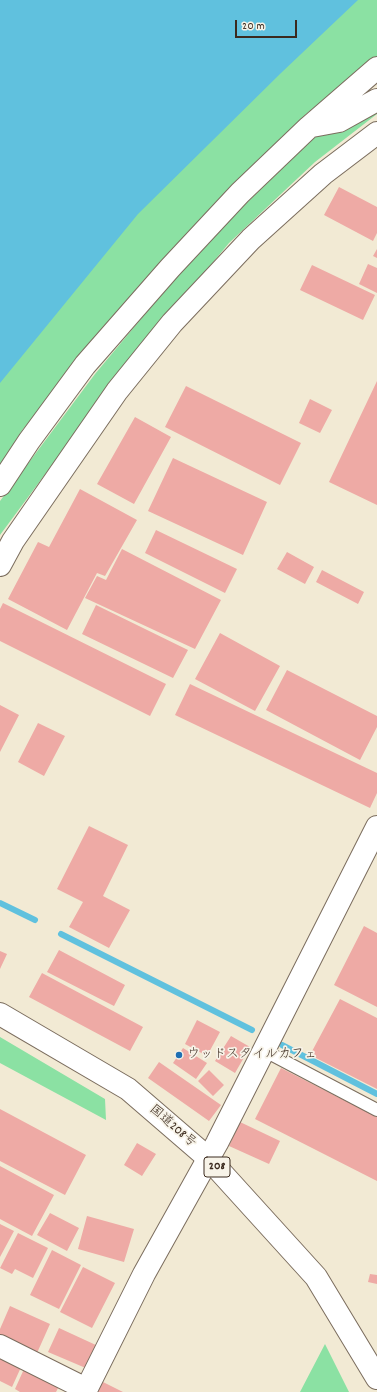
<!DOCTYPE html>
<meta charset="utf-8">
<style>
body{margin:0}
#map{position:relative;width:377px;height:1392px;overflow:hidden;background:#f2ead4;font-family:Dekko,sans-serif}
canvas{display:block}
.scale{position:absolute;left:235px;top:20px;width:62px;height:18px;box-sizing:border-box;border:2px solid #3b2a1e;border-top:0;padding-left:5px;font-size:12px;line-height:14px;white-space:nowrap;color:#3b2a1e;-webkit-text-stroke:3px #f7f3e8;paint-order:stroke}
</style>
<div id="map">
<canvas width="377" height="1392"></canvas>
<div class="scale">20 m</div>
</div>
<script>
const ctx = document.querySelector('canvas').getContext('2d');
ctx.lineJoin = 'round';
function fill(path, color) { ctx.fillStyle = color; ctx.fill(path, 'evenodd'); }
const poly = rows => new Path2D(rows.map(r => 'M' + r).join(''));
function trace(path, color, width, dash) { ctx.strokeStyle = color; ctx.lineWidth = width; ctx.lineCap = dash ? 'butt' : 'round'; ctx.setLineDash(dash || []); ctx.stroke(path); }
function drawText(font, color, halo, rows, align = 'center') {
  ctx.font = font + ' Dekko,"Klee One",sans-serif'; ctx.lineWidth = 3.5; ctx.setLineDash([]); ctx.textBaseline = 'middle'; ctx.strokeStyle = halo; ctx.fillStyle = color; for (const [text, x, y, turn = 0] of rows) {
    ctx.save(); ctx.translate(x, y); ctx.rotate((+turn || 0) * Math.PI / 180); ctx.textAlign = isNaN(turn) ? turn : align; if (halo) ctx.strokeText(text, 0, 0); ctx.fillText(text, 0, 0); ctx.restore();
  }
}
const green = poly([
 [298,0,377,0,377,57,306,114,163,265,23,429,0,466,0,317],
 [377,108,377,114,315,162,229,243,109,388,0,535,0,501,95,374,201,247,315,137],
 [0,1037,105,1099,106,1120,0,1063],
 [325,1344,349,1392,300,1392]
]);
const water = poly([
 [0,0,358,0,281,73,138,214,0,383]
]);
const stream = poly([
 [0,903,35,920],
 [61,934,252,1030],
 [282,1045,377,1094]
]);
const building = poly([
 [339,187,377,207,377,233,373,241,324,215],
 [377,249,377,258,373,256],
 [368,264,377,268,377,293,359,284],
 [312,265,375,295,363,320,300,290],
 [377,381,377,505,329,482],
 [186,386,301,443,280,485,165,427],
 [310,399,332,410,320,433,299,423],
 [135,417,171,437,134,504,97,484],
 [173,458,267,502,243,555,148,511],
 [80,489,137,520,105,576,97,573,67,630,8,599,38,542,49,547],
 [156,530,237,569,225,593,145,553],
 [122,549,221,600,195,649,85,598,97,576,106,580],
 [287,552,314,567,305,584,277,569],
 [322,570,364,592,358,604,316,582],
 [3,603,166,684,150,716,0,641,0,609],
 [96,605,188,650,173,678,82,634],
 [220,633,280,666,255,711,195,679],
 [287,670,377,716,377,727,360,760,266,710],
 [190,684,377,773,377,793,370,808,175,715],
 [0,705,19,715,0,752],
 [38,723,65,736,44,776,18,762],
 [89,826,128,845,103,896,130,910,109,948,69,927,83,902,57,889],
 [364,926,377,933,377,1007,334,985],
 [59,950,125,985,114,1006,47,972],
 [0,951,7,954,0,969],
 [42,973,143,1027,130,1051,29,997],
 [340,999,377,1018,377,1089,310,1055],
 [197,1020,220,1032,207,1056,185,1044],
 [231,1036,250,1047,235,1073,215,1061],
 [183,1048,207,1063,196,1079,173,1063],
 [159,1062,221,1105,209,1121,148,1078],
 [281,1068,377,1117,377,1181,255,1119],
 [209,1070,224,1085,213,1096,198,1081],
 [0,1109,86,1155,65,1195,0,1161],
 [240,1122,280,1141,269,1164,229,1146],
 [137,1143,156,1154,142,1176,124,1165],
 [0,1166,54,1195,32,1236,0,1219],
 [50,1213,79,1228,67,1251,37,1235],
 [87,1216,134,1229,124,1262,78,1249],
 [0,1224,14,1231,0,1257],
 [18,1233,48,1248,33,1278,15,1269,12,1274,0,1268],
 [52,1250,81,1265,59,1309,30,1295],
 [83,1267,115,1283,92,1328,60,1312],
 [370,1274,377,1275,377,1284,368,1282],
 [10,1306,50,1324,37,1353,0,1337,0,1329],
 [59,1328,98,1346,88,1369,48,1352],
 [0,1355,22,1365,12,1387,0,1381],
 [24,1369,59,1386,56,1392,20,1392,15,1389],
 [101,1381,123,1392,95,1392]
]);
const lane = poly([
 [265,1051,377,1110]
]);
const street = poly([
 [312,126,339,121,377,100],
 [0,485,29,441,85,365,170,268,240,193,309,127,377,68],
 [0,565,13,541,117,391,172,323,251,239,323,174,377,133],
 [0,1346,86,1389],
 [85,1392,144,1274,217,1143,377,827]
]);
const highway = poly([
 [0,1014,128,1089,208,1158,316,1277,377,1378]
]);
const markers = [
 [179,1055,4,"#1f6fb2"]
];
const shields = [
 [217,1167,26]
];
const shieldNames = [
 ["208",217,1167]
];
const poiNames = [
 ["ウッドスタイルカフェ",187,1055]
];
const streetNames = [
 ["国道208号",172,1127,41]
];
fill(green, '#8be1a3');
fill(water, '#60c1de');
trace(stream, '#60c1de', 6);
fill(building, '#eeaaa5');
trace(lane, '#7b6d5e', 14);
trace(street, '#7b6d5e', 24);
trace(highway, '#7b6d5e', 24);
trace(lane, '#fff', 12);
trace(street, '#fff', 22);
trace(highway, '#fff', 22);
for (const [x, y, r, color] of markers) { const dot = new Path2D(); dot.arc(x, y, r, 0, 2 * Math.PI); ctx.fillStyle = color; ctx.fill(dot); trace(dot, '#f7f3e8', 1.5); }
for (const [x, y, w] of shields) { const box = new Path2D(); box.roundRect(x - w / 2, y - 10, w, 20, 3); ctx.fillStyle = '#f7f3e8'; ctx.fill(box); trace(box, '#3b2a1e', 1); }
drawText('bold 12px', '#3b2a1e', null, shieldNames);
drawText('13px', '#3b2a1e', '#f7f3e8', poiNames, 'left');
drawText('13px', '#3b2a1e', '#f7f3e8', streetNames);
</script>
